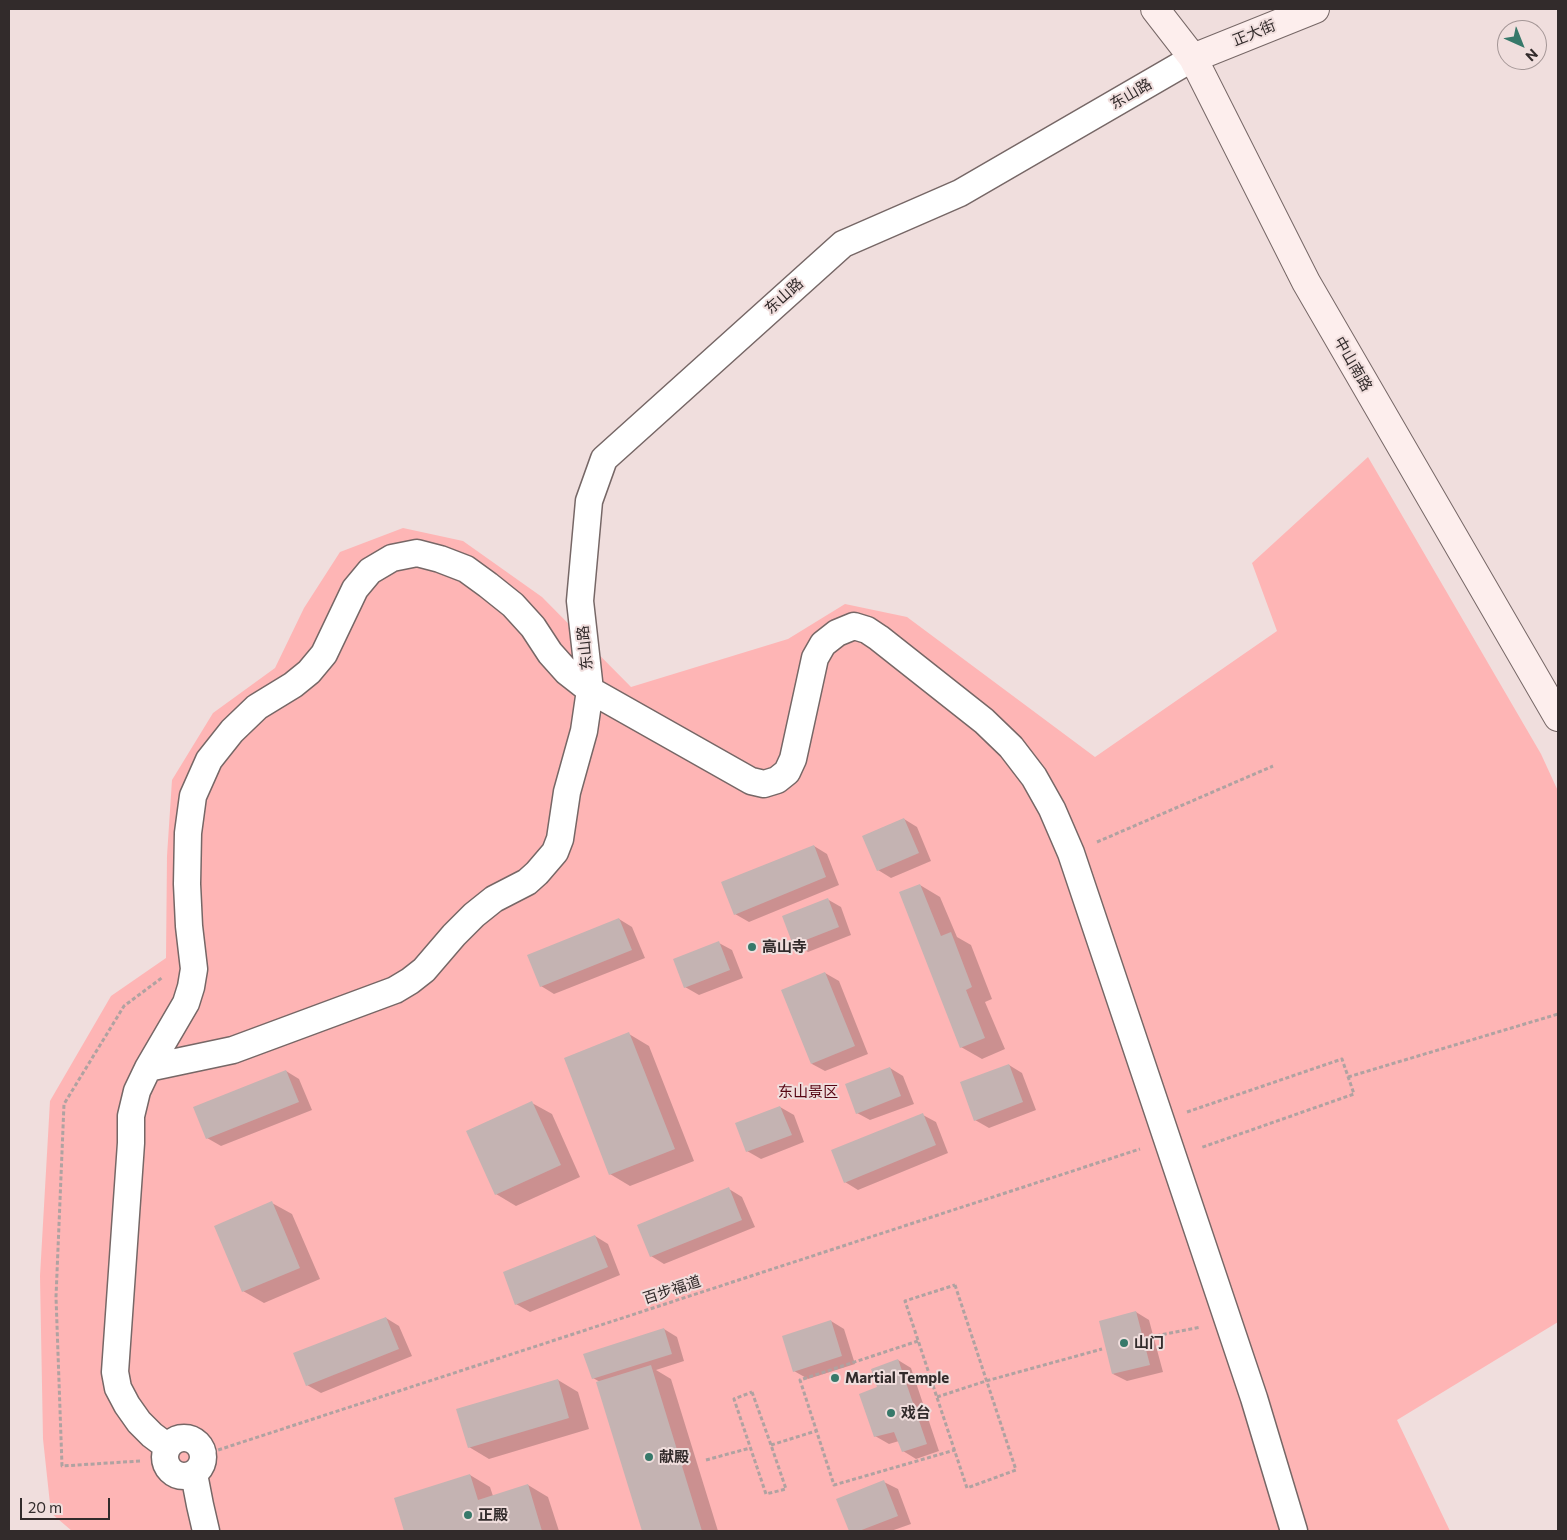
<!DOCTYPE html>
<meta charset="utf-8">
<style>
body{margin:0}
#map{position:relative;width:1567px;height:1540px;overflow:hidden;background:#f0dedd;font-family:Commissioner,sans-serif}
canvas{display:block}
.frame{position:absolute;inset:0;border:10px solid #322b2b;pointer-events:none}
.north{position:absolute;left:1497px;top:20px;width:50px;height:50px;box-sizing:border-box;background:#f0dedd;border:1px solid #a49696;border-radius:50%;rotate:136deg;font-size:14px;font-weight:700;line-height:20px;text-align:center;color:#322b2b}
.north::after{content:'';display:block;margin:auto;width:18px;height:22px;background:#37796a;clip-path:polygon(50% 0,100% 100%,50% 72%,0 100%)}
.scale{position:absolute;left:20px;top:1498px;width:90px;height:22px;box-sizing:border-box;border:2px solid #322b2b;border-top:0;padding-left:6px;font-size:15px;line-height:18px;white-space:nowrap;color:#322b2b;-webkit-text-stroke:4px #f0dedd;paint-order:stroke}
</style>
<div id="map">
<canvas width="1567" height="1540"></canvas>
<div class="frame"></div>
<div class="north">N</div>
<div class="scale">20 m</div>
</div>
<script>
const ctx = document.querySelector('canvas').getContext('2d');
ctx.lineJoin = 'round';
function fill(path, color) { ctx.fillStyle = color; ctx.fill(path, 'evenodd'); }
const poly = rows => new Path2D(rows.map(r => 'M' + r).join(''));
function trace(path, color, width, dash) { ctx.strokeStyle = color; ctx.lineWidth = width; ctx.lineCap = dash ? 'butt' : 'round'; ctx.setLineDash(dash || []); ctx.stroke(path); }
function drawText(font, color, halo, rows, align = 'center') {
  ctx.font = font + ' Commissioner,"Noto Sans SC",sans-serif'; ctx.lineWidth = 4; ctx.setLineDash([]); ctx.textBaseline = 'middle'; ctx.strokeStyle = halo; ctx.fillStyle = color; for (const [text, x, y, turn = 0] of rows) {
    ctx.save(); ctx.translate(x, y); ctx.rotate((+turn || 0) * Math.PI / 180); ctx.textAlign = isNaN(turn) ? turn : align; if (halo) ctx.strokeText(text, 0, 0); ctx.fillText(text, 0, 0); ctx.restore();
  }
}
const green = poly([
 [1368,457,1541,754,1558,791,1558,1322,1397,1420,1450,1531,72,1531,51,1513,43,1439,40,1276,50,1101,111,996,166,958,167,856,172,780,213,713,275,668,304,608,340,552,403,528,463,541,542,597,631,687,788,639,845,604,907,617,1095,757,1277,631,1252,563]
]);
const shadow = poly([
 [904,819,917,827,931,861,891,878,878,870],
 [814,846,827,854,839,885,749,922,735,914],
 [920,885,940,897,957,937,971,945,992,999,985,1002,1005,1049,982,1059,961,1047],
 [827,899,841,907,851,935,808,952,794,944],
 [619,919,632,927,645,958,554,994,541,986],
 [719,943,732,950,743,978,699,995,685,987],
 [825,973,839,981,868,1054,825,1071,812,1064],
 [629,1034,649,1046,694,1161,630,1186,610,1174],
 [1009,1065,1022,1073,1036,1110,989,1128,975,1120],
 [890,1068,903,1076,914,1104,870,1120,857,1113],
 [286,1071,299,1079,312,1110,221,1146,207,1138],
 [532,1103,552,1114,580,1177,516,1206,496,1194],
 [780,1107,794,1115,804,1142,761,1159,747,1151],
 [923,1115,936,1122,948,1153,858,1190,845,1182],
 [729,1189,742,1197,755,1227,664,1264,651,1256],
 [272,1203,292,1214,320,1279,264,1303,243,1291],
 [595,1236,608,1244,620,1275,530,1312,516,1304],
 [1136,1312,1149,1320,1163,1372,1127,1381,1113,1374],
 [386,1318,399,1326,412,1356,321,1393,307,1385],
 [831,1321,844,1329,855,1364,808,1379,794,1371],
 [664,1329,677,1337,684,1361,656,1370,671,1379,718,1531,644,1531,598,1383,600,1382,593,1378],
 [898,1360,911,1368,939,1451,916,1459,903,1451,899,1441,889,1444,875,1436,879,1388],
 [558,1380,578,1392,589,1429,489,1459,469,1447],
 [470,1475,490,1487,493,1496,528,1485,548,1497,559,1531,405,1531,395,1499],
 [884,1482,898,1489,911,1524,891,1531,851,1531,838,1500]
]);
const building = poly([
 [904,818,919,853,877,871,862,836],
 [814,845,826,877,734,915,721,882],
 [920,884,941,936,951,932,972,987,966,990,985,1038,960,1048,899,892],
 [828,898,839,927,793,945,782,916],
 [619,918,632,950,540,987,527,955],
 [719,941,730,970,684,988,673,959],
 [825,972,855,1046,811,1064,781,990],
 [629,1032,675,1149,609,1175,564,1058],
 [1009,1064,1023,1102,974,1121,960,1082],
 [890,1067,901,1096,856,1114,845,1084],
 [286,1070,299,1102,206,1139,193,1107],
 [532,1101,561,1165,495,1195,466,1131],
 [780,1106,792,1135,746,1152,735,1123],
 [923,1113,936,1145,844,1183,831,1150],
 [729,1187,742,1220,650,1257,637,1225],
 [272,1201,300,1268,242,1292,214,1226],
 [595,1235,608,1267,515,1305,503,1272],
 [1136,1311,1150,1365,1112,1374,1099,1321],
 [386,1317,399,1349,306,1386,293,1353],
 [831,1320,842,1356,793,1372,782,1336],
 [664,1328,672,1354,592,1379,583,1354],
 [898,1359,927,1444,902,1452,894,1432,874,1437,859,1394,877,1387,871,1369],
 [651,1365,702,1531,642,1531,596,1382],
 [558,1379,569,1418,468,1448,456,1409],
 [470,1474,478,1500,528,1484,542,1531,404,1531,394,1498],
 [884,1480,898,1516,859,1531,849,1531,836,1499]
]);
const path = poly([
 [1097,842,1273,766],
 [1348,1077,1558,1014],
 [1187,1112,1342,1059,1354,1094,1200,1148],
 [955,1285,1016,1470,967,1488,905,1301,955,1285],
 [1150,1337,1201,1327],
 [918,1341,800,1380,834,1485,955,1450],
 [752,1392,771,1445,786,1489,766,1494,734,1399,752,1392],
 [937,1397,986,1381,1102,1349],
 [771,1445,816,1431],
 [212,1452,1140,1149],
 [706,1460,750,1448],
 [140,1461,62,1466,56,1297,64,1104,124,1006,163,977]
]);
const street = poly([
 [148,1068,233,1050,395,990,410,981,424,970,454,935,474,915,494,899,527,882,537,873,555,852,560,839,567,792,584,731,590,690,580,601,589,501,604,459,843,244,960,193,1193,58],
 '165 1457a19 19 0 1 1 38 0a19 19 0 1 1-38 0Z',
 [168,1447,152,1435,139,1422,127,1405,118,1388,115,1372,131,1143,131,1116,137,1091,148,1068,186,1003,191,987,194,969,189,926,187,884,188,833,193,796,209,760,232,731,257,707,293,685,309,672,324,654,355,589,370,571,392,558,417,553,440,559,466,569,488,585,513,605,533,627,550,653,567,672,590,690,751,781,764,784,777,780,787,772,793,759,815,658,823,644,837,633,854,626,867,630,879,638,984,721,1011,747,1034,777,1052,809,1071,853,1254,1398,1294,1531],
 [194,1474,200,1505,206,1531]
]);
const secondary = poly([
 [1155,9,1193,58,1306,282,1558,717],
 [1193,58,1315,9]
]);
const markers = [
 [752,947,5,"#37796a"],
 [1124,1343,5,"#37796a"],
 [835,1378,5,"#37796a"],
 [891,1413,5,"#37796a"],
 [649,1457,5,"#37796a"],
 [468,1515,5,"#37796a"]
];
const streetNames = [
 ["正大街",1254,33,-22],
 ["东山路",1131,94,-30],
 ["东山路",784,296,-42],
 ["中山南路",1353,364,60],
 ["东山路",585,648,-96],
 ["百步福道",672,1290,-18]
];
const poiNames = [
 ["高山寺",762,947],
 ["山门",1134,1343],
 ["Martial Temple",845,1378],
 ["戏台",901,1413],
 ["献殿",659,1457],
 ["正殿",478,1515]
];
const parkNames = [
 ["东山景区",808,1092]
];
fill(green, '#feb5b5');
fill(shadow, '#0003');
fill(building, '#c4b3b2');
trace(street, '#766766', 29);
trace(secondary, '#766766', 30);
trace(path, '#b0a2a1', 3, [4, 2.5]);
trace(street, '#fff', 26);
trace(secondary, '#fdeeed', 28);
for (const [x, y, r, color] of markers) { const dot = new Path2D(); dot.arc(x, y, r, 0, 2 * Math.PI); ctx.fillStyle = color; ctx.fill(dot); trace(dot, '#f0dedd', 2); }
drawText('15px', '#322b2b', '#f0dedd', streetNames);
drawText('bold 15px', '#322b2b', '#f0dedd', poiNames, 'left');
drawText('15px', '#570614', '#f0dedd', parkNames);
</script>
